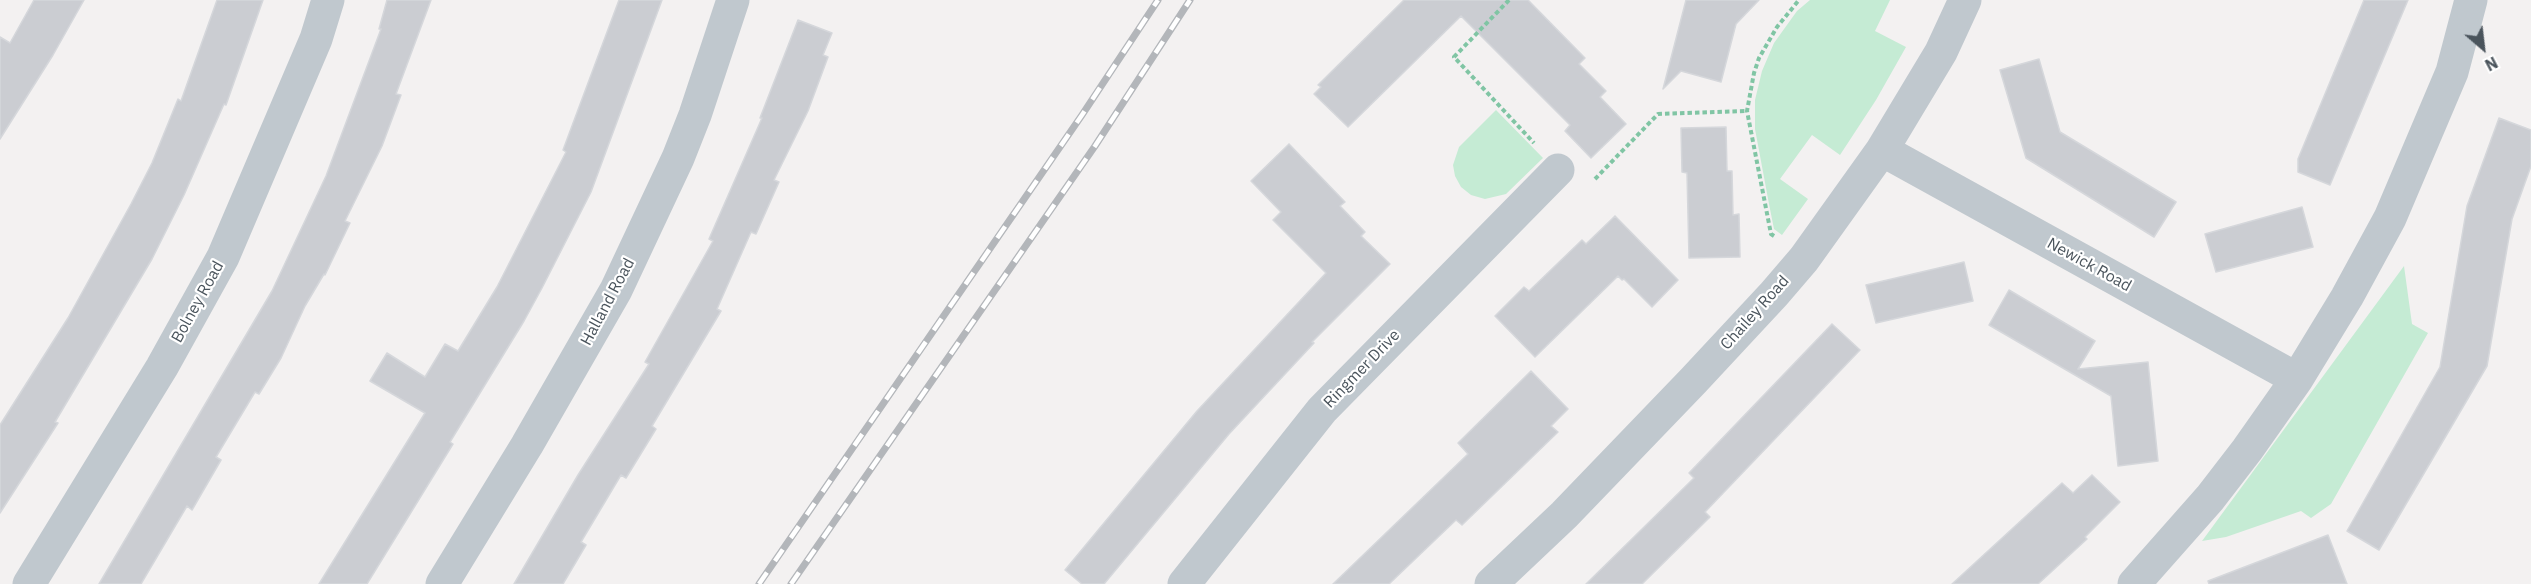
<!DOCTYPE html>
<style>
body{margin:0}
#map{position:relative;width:2531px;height:584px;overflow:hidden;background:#f3f1f1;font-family:"IBM Plex Sans",sans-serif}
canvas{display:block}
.north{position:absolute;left:2453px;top:18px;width:60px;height:60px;-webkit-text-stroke:4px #fff;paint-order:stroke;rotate:152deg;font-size:16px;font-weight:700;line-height:24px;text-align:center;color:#4a545c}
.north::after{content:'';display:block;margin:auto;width:21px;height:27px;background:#4a545c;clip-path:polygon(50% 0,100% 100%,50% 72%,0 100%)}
</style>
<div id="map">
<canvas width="2531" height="584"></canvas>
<div class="north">N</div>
</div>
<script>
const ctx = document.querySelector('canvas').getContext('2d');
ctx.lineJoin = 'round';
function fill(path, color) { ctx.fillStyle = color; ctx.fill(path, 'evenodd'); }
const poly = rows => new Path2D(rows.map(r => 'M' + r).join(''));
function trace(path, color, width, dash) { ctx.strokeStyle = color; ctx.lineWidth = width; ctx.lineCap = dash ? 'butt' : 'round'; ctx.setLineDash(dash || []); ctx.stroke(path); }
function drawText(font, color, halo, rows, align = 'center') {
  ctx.font = font + ' "IBM Plex Sans",sans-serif'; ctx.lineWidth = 4.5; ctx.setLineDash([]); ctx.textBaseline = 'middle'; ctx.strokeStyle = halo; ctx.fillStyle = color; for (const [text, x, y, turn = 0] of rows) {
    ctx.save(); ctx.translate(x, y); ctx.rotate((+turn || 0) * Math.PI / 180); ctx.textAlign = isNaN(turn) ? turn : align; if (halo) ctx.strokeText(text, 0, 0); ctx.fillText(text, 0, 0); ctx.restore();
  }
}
const green = poly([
 [1810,0,1890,0,1875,31,1906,47,1876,100,1840,155,1812,135,1780,179,1808,199,1782,235,1774,229,1769,204,1755,129,1755,100,1762,71,1774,43,1797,11],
 [1496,110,1543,158,1506,194,1485,199,1471,195,1461,187,1455,176,1453,165,1459,147],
 [2404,266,2412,324,2428,333,2331,504,2311,518,2301,511,2226,537,2202,541]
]);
const building = poly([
 [34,0,84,0,53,55,0,139,0,37,10,43,34,0],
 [217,0,263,0,226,105,224,104,184,195,152,259,55,422,58,423,0,513,0,425,68,318,131,204,152,163,178,99,181,101,217,0],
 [387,0,431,0,396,94,401,95,382,146,345,221,350,223,325,275,324,274,305,306,281,358,259,394,255,392,216,457,221,460,192,510,187,506,141,584,99,584,272,291,326,176,381,29,379,29,387,0],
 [619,0,662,0,591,192,542,288,524,321,450,442,453,444,367,584,319,584,425,413,370,381,387,353,425,377,445,344,458,351,497,287,566,152,563,150,619,0],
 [1404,0,1528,0,1585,58,1579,64,1606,91,1600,97,1626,124,1591,158,1565,131,1570,125,1461,16,1348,127,1314,94,1321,87,1318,85,1404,0],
 [1686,0,1759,0,1736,24,1721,82,1681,71,1663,89,1686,0],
 [2364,0,2408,0,2330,185,2298,172,2298,159,2364,0],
 [798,20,832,33,823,55,828,57,808,111,774,180,779,182,756,234,751,232,717,309,721,311,652,426,656,429,626,478,621,475,581,542,586,545,563,584,514,584,578,475,649,364,645,362,713,241,709,239,762,118,760,118,798,20],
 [2039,59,2060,132,2176,202,2154,237,2026,158,2000,70,2039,59],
 [2499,118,2531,130,2531,166,2512,219,2487,366,2379,550,2347,531,2440,367,2467,206,2499,118],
 [1726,127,1727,171,1732,171,1733,215,1739,214,1740,257,1689,258,1687,173,1682,172,1681,128,1726,127],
 [1289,144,1345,202,1340,206,1365,232,1361,236,1390,264,1312,342,1314,343,1229,434,1104,584,1082,584,1065,570,1197,411,1326,273,1273,220,1281,212,1251,181,1289,144],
 [2302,207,2313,247,2216,272,2205,234,2302,207],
 [1615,216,1678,280,1652,307,1624,279,1622,280,1618,276,1535,357,1495,316,1524,287,1529,291,1582,240,1586,244,1615,216],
 [1964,262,1973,301,1876,323,1866,285,1964,262],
 [2009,290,2095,341,2078,369,2148,362,2158,461,2118,466,2111,396,1989,325,2009,290],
 [1832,324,1860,350,1705,512,1710,517,1642,584,1586,584,1694,478,1689,473,1832,324],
 [1531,371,1568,409,1551,426,1558,432,1462,525,1456,520,1389,584,1333,584,1468,454,1458,443,1531,371],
 [2092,475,2120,502,2085,537,2087,539,2038,584,1952,584,2062,483,2073,493,2092,475],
 [2328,535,2347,584,2209,584,2208,581,2328,535]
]);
const path = poly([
 [1509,0,1454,57,1534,143],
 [1595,179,1658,114,1747,111],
 [1774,236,1771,234,1747,111,1754,73,1759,58,1777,27,1799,0]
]);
const minor = poly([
 [1882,150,2297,379],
 [29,584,162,367,223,257,316,39,328,0],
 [442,584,527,445,616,290,678,158,695,115,733,0],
 [1184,584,1322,410,1558,170],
 [1491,584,1564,515,1693,381,1774,294,1804,259,1882,150,1941,52,1965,0],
 [2134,584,2210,498,2247,450,2297,379,2347,297,2390,218,2452,72,2471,0]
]);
const rail = poly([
 [759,584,1082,115,1158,0],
 [791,584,1095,146,1190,0]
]);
const streetNames = [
 ["Newick Road",2089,265,29],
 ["Bolney Road",198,302,-61],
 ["Halland Road",608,302,-62],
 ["Chailey Road",1755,313,-48],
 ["Ringmer Drive",1362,369,-46]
];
fill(green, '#c5ebd4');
fill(building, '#cbcdd2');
trace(building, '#d5d7db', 1.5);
trace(path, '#80c5a4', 4, [4.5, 3]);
trace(minor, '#c0c8ce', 33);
trace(rail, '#b3b6ba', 7);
trace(rail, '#fff', 4.5, [14]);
drawText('16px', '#4a545c', '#fff', streetNames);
</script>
